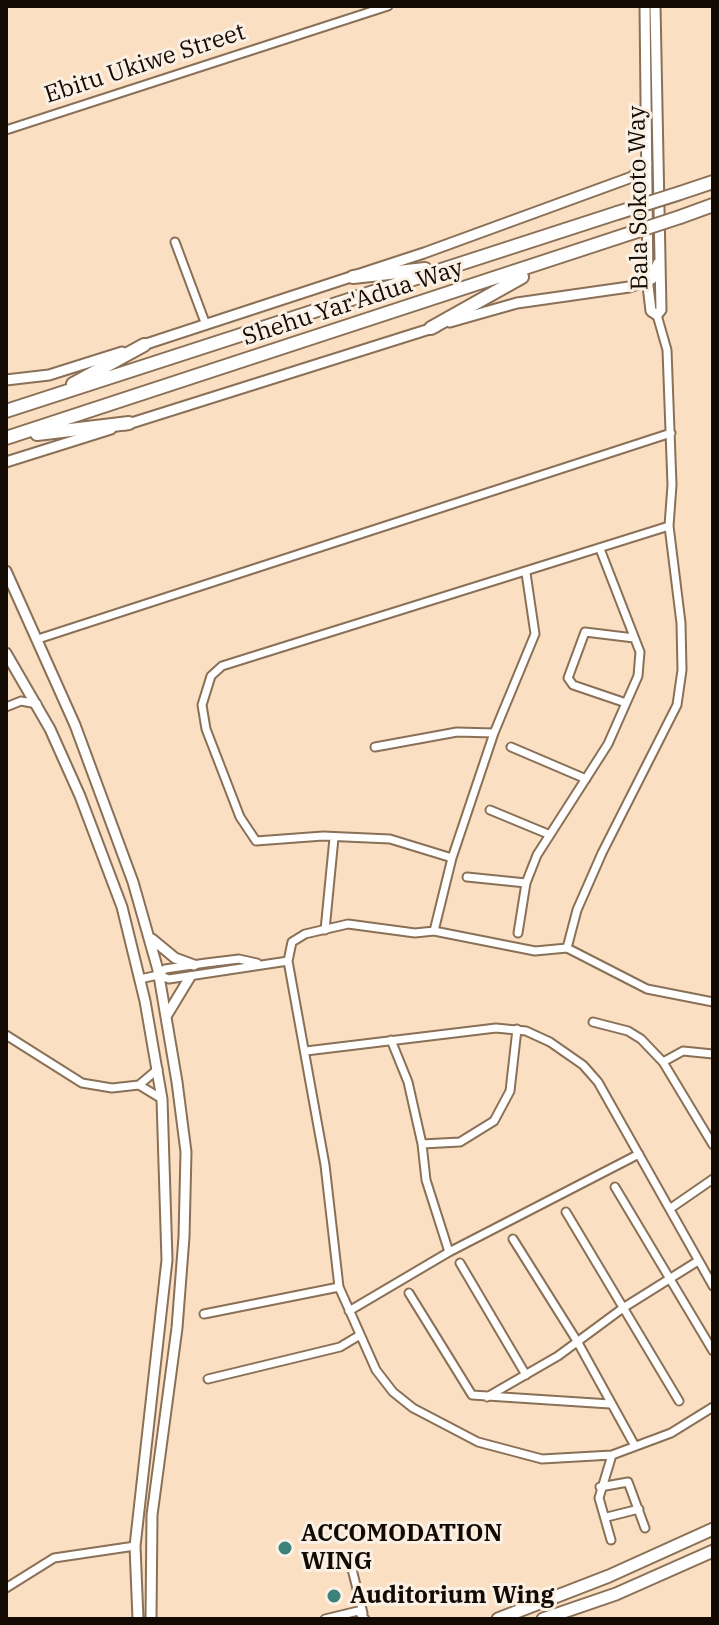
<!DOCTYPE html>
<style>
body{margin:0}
#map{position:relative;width:719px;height:1625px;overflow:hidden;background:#fbdfc3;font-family:"IBM Plex Serif",serif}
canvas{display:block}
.frame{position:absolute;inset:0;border:8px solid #130a03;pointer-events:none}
</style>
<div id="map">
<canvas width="719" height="1625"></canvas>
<div class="frame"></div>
</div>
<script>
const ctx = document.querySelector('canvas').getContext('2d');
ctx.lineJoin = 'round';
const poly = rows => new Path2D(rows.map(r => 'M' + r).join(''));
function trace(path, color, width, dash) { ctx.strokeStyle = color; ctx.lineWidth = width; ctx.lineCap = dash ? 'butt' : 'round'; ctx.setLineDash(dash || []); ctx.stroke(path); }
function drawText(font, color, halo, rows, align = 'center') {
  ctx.font = font + ' "IBM Plex Serif",serif'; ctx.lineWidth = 6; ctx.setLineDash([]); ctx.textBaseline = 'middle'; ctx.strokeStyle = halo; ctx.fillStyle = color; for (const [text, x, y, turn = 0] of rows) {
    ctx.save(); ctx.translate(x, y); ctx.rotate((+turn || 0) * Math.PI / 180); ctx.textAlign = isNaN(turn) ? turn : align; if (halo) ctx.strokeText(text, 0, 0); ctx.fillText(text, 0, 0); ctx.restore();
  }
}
const minor = poly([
 [6,130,388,6],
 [175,242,206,325],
 [38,639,671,433],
 [626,703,573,685,568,678,585,632,634,638],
 [6,707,21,701,37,704],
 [375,747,457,732,494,733],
 [511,747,586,779],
 [490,810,548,834],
 [452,858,390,839,323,836,256,841,240,817,206,729,202,705,211,676,222,666,669,526],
 [467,877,526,883],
 [325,930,334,838],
 [434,931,452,858,494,733,535,634,526,573],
 [518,933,526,883,537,855,608,744,638,676,640,652,600,549],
 [567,948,577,910,602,853,677,705,682,670,681,623,669,526,672,485,667,350,657,315],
 [288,961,292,942,305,934,348,924,415,933,434,931,535,951,567,948,647,989,713,1002],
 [158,975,169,979,288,961,325,1165,339,1287,376,1370,393,1392,413,1408,478,1442,542,1459,612,1455,671,1433,713,1407],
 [140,979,158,975,165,969,206,963,239,959,257,963],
 [593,1022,628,1031,641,1039,663,1062,713,1145],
 [6,1035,82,1083,112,1088,139,1085,162,1099],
 [391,1040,408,1082,422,1144,426,1180,449,1252],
 [306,1051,496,1028,526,1031,550,1042,583,1065,598,1082,713,1286],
 [663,1062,683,1051,713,1054],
 [139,1085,158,1069],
 [422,1144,460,1142,494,1121,510,1091,517,1029],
 [615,1187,713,1351],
 [671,1208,713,1179],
 [566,1212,679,1401],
 [513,1239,577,1341,635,1446],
 [460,1263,526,1375],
 [409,1293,472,1395,610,1404],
 [349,1311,449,1252,639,1154],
 [204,1314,339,1287],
 [208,1379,340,1347,360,1335],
 [487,1397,558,1356,623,1308,698,1261],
 [600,1487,628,1482,645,1528],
 [607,1517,639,1509],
 [611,1540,599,1498,612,1455],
 [350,1561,363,1613],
 [6,1588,54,1558,135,1546],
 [325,1619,358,1611,365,1619]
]);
const tertiary = poly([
 [645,6,648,286,651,311,657,315,661,310,655,6],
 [450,322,517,303,629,287,652,279,658,263],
 [140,346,424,253,632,177,647,164],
 [6,380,49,375,122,352],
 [125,425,436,327],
 [6,462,111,429],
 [6,571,75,725,133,882,158,970,177,1082,186,1152,184,1237,177,1328,152,1515,151,1619],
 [6,653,50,729,80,796,122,907,145,1001,162,1099,167,1260,135,1546,138,1619],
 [152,939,175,958,194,965],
 [167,1015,190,977]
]);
const primary = poly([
 [498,1619,609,1576,713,1529],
 [543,1619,616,1594,713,1551]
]);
const motorway = poly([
 [680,193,713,182],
 [680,217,713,205],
 [353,277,425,269],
 [431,328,522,277],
 [73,384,144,345],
 [6,411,617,213],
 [37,434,129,423],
 [6,438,616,238]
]);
const motorwayBridge = poly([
 [617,213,680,193],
 [616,238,680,217]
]);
const markers = [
 [285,1548,8,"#3c827a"],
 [334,1596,8,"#3c827a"]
];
const streetNames = [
 ["Ebitu Ukiwe Street",145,64,-18],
 ["Bala Sokoto Way",639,198,-91],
 ["Shehu Yar'Adua Way",353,303,-18]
];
const poiNames = [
 ["ACCOMODATION",301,1534],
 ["WING",301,1562],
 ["Auditorium Wing",350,1596]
];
trace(minor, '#897056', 11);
trace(tertiary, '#897056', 13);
trace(primary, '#897056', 15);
trace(motorway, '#897056', 16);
trace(minor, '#fff', 7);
trace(tertiary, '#fff', 9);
trace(primary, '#fff', 11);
trace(motorway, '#fff', 12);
trace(motorwayBridge, '#897056', 16, []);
trace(motorwayBridge, '#fff', 12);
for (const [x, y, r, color] of markers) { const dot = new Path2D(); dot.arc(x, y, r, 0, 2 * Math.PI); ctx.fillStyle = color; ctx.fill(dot); trace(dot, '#fbf0e4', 3); }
drawText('24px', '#130a03', '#fbf0e4', streetNames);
drawText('bold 24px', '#130a03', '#fbf0e4', poiNames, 'left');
</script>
